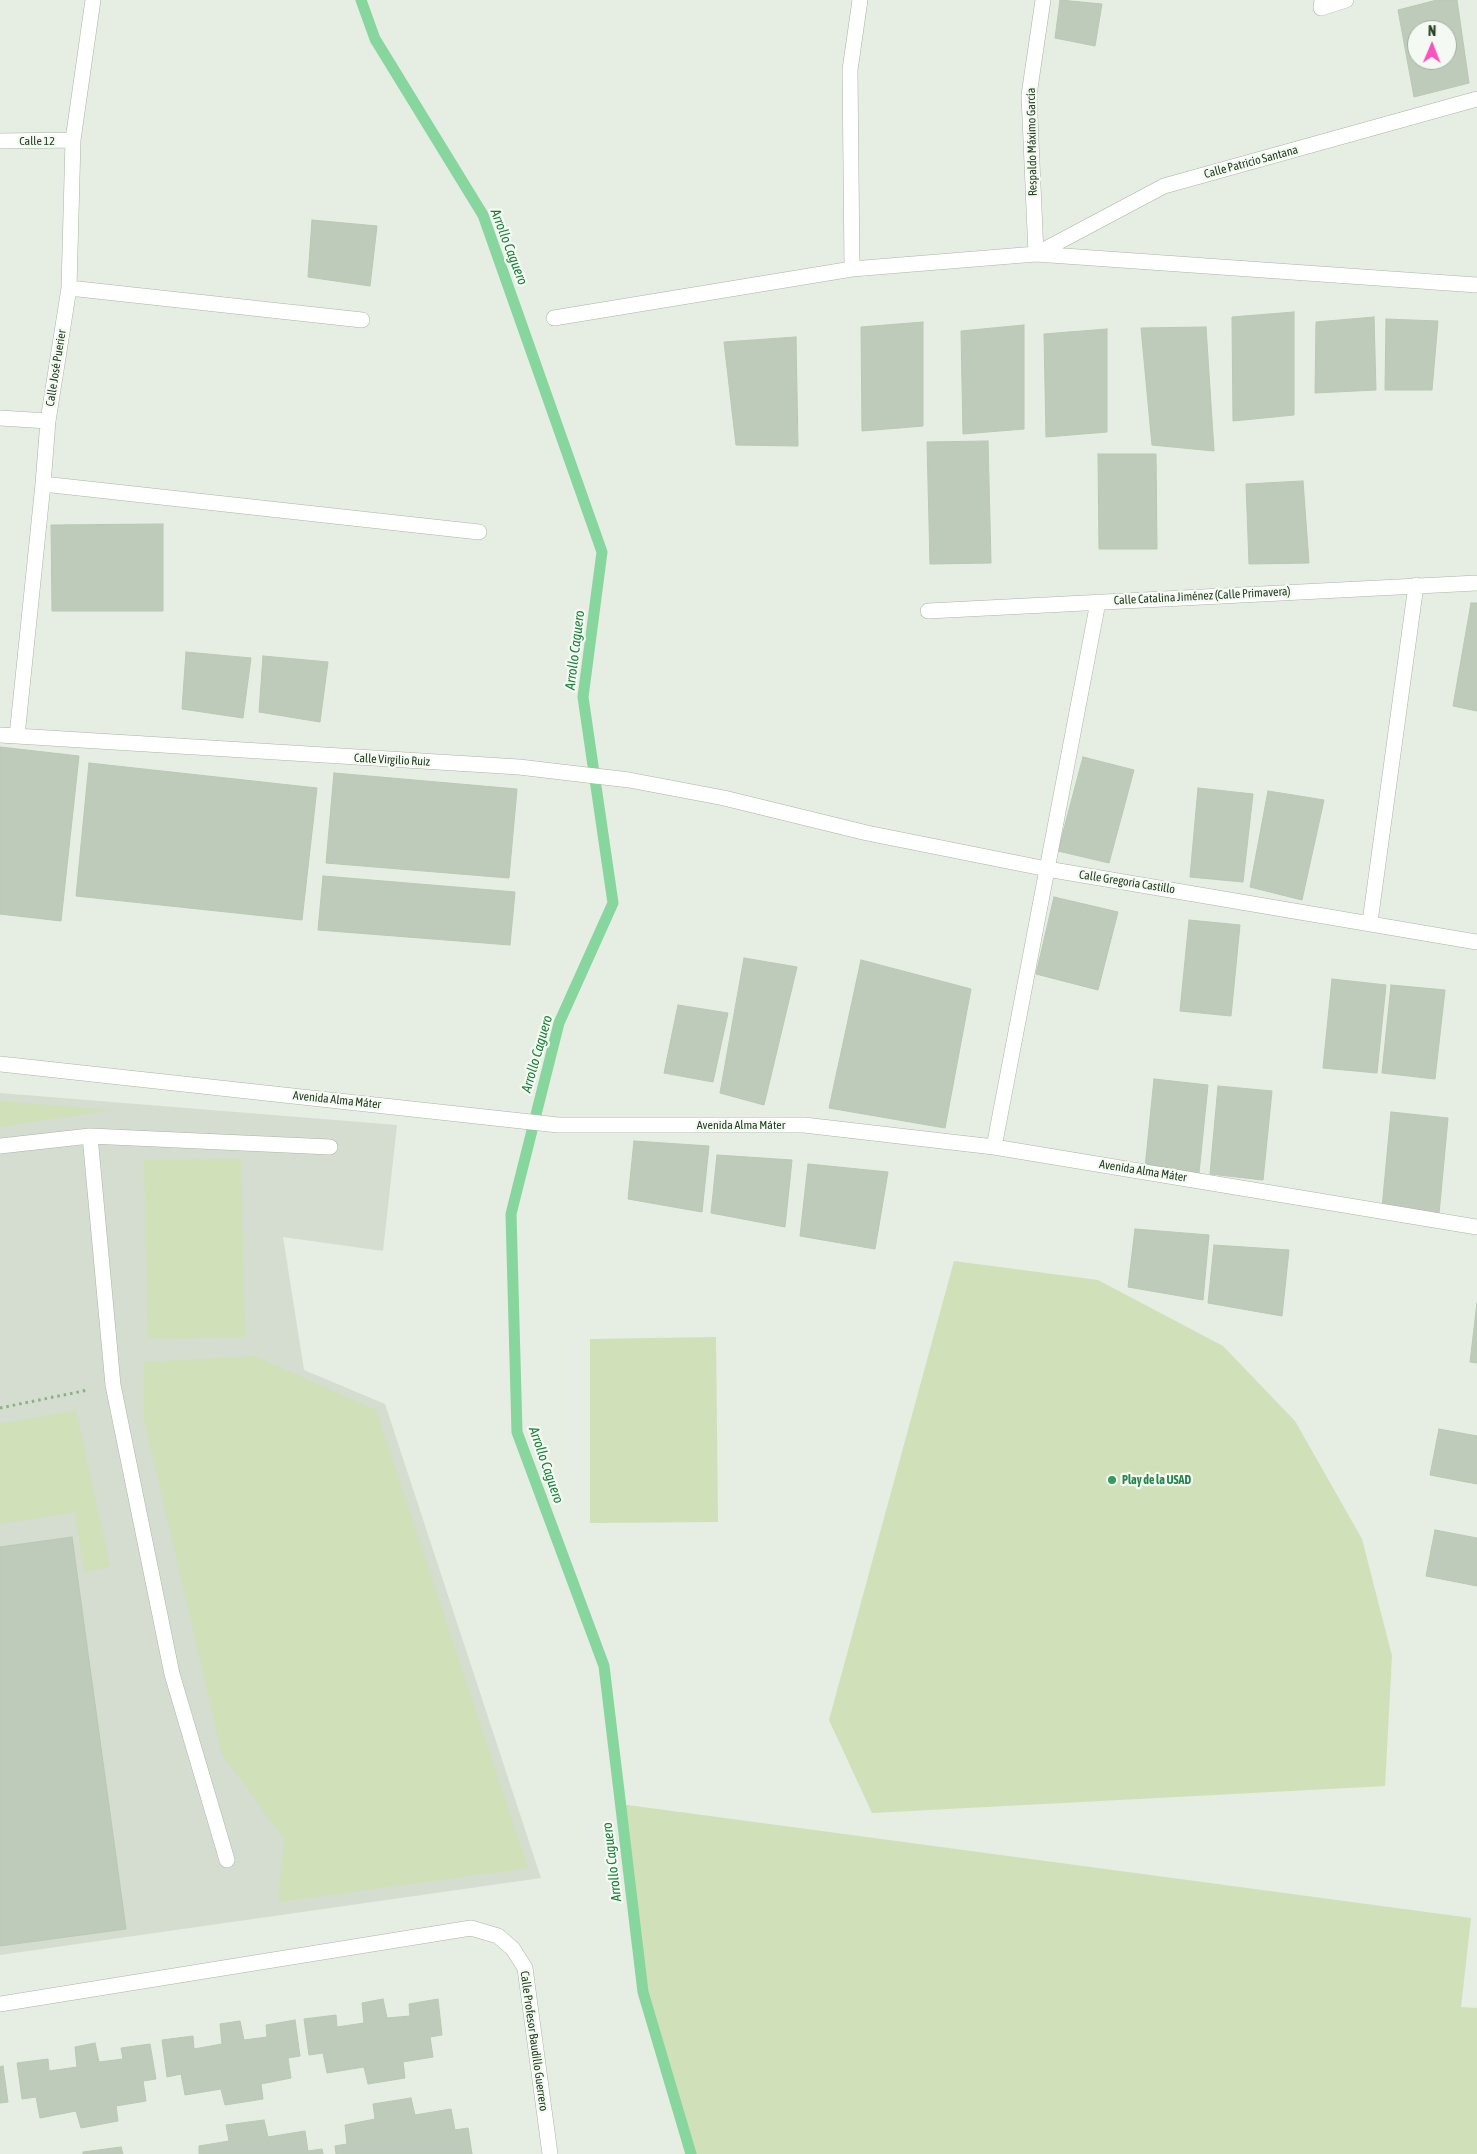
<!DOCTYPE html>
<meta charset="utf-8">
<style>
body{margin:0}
#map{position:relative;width:1477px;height:2154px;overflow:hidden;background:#e6ede2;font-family:"Asap Condensed",sans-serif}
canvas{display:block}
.north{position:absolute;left:1407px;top:20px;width:50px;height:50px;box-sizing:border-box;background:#f5f9f3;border:1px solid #a2af9f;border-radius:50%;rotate:1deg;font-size:14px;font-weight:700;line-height:20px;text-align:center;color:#254021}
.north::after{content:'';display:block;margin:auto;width:18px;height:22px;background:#fc52bb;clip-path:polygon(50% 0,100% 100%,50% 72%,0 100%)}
</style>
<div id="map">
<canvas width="1477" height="2154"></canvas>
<div class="north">N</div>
</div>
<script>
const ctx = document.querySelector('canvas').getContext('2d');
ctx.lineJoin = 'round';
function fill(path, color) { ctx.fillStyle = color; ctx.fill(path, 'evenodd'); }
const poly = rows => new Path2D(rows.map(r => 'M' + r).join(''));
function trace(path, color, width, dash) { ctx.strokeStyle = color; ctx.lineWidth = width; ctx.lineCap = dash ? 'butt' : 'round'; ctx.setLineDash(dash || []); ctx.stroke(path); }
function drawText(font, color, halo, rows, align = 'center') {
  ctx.font = font + ' "Asap Condensed",sans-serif'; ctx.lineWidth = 4.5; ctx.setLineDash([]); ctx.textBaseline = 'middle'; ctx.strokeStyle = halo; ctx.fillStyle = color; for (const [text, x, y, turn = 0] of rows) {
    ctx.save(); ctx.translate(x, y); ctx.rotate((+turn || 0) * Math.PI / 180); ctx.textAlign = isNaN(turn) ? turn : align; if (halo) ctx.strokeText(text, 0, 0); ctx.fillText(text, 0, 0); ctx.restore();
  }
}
const built = poly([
 [0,1093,397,1125,383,1251,283,1237,304,1370,385,1404,541,1878,0,1955]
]);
const green = poly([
 [0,1101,112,1110,0,1127],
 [241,1159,245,1337,148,1339,144,1160],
 [954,1261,1098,1280,1223,1346,1295,1421,1362,1539,1392,1656,1385,1786,872,1813,829,1720],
 [716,1337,718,1522,590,1523,590,1339],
 [255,1356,376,1410,528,1868,278,1902,284,1839,222,1754,144,1419,144,1362],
 [76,1410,110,1566,84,1573,75,1512,0,1524,0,1424],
 [620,1804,1471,1918,1461,2007,1477,2008,1477,2154,691,2154,643,1992]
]);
const stream = poly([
 [361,0,375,39,483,215,602,552,583,697,613,903,559,1023,511,1214,517,1432,604,1666,643,1992,691,2154]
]);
const building = poly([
 [1060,0,1102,4,1095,46,1055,38,1060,0],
 [1437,0,1457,0,1469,83,1414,97,1398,10,1437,0],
 [1417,30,1447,30,1447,60,1417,60,1417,30],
 [312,220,377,226,370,286,308,277,312,220],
 [1294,312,1294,415,1233,421,1232,317,1294,312],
 [1374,317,1376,390,1315,393,1316,322,1374,317],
 [1386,319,1438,321,1432,390,1385,390,1386,319],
 [923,322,923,426,862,431,861,327,923,322],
 [1024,325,1024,429,963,434,961,331,1024,325],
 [1206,327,1214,451,1152,445,1141,328,1206,327],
 [1107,329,1107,432,1046,437,1044,334,1107,329],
 [796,337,798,446,736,445,724,342,796,337],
 [988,441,991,563,930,564,927,442,988,441],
 [1098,454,1156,454,1157,549,1099,549,1098,454],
 [1303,481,1309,563,1249,564,1246,484,1303,481],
 [163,524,163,611,52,611,51,525,163,524],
 [1471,603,1477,603,1477,711,1453,706,1471,603],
 [186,652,251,658,243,718,182,709,186,652],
 [263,656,328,662,320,722,259,712,263,656],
 [0,747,79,756,61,921,0,914,0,747],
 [1083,757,1134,770,1109,863,1058,851,1083,757],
 [89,763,317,788,302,920,76,896,89,763],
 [334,773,517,789,509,878,326,863,334,773],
 [1198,788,1253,794,1243,882,1190,877,1198,788],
 [1268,791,1324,800,1302,900,1250,887,1268,791],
 [323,876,515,892,510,945,318,930,323,876],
 [1054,897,1118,912,1098,990,1036,974,1054,897],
 [1189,920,1240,925,1231,1016,1180,1011,1189,920],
 [744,958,797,967,764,1105,720,1093,744,958],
 [861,960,971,989,945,1128,829,1108,861,960],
 [1332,979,1386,985,1377,1073,1323,1068,1332,979],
 [1391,985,1445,990,1435,1079,1382,1073,1391,985],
 [678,1005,728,1013,713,1082,664,1073,678,1005],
 [1154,1079,1208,1085,1199,1173,1145,1168,1154,1079],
 [1218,1086,1272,1091,1263,1180,1210,1174,1218,1086],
 [1391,1112,1448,1118,1439,1214,1382,1208,1391,1112],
 [634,1141,709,1146,702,1212,628,1199,634,1141],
 [717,1155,792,1160,785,1227,711,1213,717,1155],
 [808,1164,888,1172,875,1249,800,1236,808,1164],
 [1135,1229,1209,1235,1203,1300,1128,1287,1135,1229],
 [1214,1245,1289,1250,1282,1316,1208,1303,1214,1245],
 [1477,1303,1477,1363,1470,1362,1477,1303],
 [1439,1429,1477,1436,1477,1484,1430,1475,1439,1429],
 [1435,1530,1477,1538,1477,1586,1426,1576,1435,1530],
 [72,1537,126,1929,0,1946,0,1547,72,1537],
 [383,1999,387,2018,410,2016,409,2004,438,1999,442,2035,430,2037,433,2057,403,2062,405,2078,368,2084,364,2067,327,2073,323,2053,309,2055,304,2019,336,2015,337,2027,364,2023,362,2003,383,1999],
 [295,2020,300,2056,288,2058,291,2078,261,2084,263,2099,225,2105,221,2089,185,2095,181,2074,167,2077,162,2040,193,2036,194,2049,222,2044,220,2024,240,2021,244,2040,267,2037,266,2025,295,2020],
 [95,2043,99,2062,123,2059,121,2048,150,2044,156,2079,143,2081,146,2101,116,2106,118,2121,81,2128,76,2111,40,2118,36,2097,22,2099,17,2063,48,2059,49,2071,77,2067,75,2047,95,2043],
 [3,2066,8,2102,0,2103,0,2067,3,2066],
 [411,2098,415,2115,451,2109,455,2130,468,2128,472,2154,336,2154,335,2146,347,2144,345,2125,375,2119,373,2104,411,2098],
 [264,2120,268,2137,305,2131,308,2151,322,2149,323,2154,199,2154,199,2146,229,2141,226,2125,264,2120],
 [121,2147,123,2154,83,2154,83,2152,121,2147]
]);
const path = poly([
 [0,1408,88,1390]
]);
const minor = poly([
 [1322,0,1321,8,1346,0],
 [0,141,73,140],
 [1036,254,1164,186,1477,99],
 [1036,254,1029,95,1043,0],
 [852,269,850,70,860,0],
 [69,288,362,320],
 [554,318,852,269,1036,254,1477,285],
 [0,418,48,421],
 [43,484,479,532],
 [928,611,1477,583],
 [0,735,519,767,629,780,724,798,867,833,1047,869,1477,942],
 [17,736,43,484,48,421,69,288,73,140,93,0],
 [1370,922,1416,585],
 [0,1064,558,1125,804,1125,994,1147,1477,1227],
 [90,1136,113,1385,172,1674,227,1860],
 [0,1146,90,1136,330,1147],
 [994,1147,1098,602],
 [0,2004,471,1928,498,1936,513,1949,525,1968,550,2154]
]);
const markers = [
 [1112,1480,5,"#2e9e5b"]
];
const streetNames = [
 ["Calle 12",37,141],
 ["Respaldo Máximo García",1032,142,-91],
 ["Calle Patricio Santana",1251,162,-15],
 ["Calle José Puerier",56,368,-81],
 ["Calle Catalina Jiménez (Calle Primavera)",1202,596,-3],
 ["Calle Virgilio Ruiz",392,760,3],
 ["Calle Gregoria Castillo",1127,882,9],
 ["Avenida Alma Máter",337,1100,6],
 ["Avenida Alma Máter",741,1125],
 ["Avenida Alma Máter",1143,1171,9],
 ["Calle Profesor Baudillo Guerrero",534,2041,82]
];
const leisureNames = [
 ["Play de la USAD",1122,1480]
];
const waterNames = [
 ["Arrollo Caguero",509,247,69],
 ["Arrollo Caguero",575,650,-83],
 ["Arrollo Caguero",537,1054,-74],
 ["Arrollo Caguero",546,1465,71],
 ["Arrollo Caguero",612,1862,-97]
];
fill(built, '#d4ddd0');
fill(green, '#d0e0b9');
trace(stream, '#86d69d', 11);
fill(building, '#bfcbba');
trace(building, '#b9c8b4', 1);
trace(minor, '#a8b6a4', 16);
trace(path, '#89b380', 3, [2.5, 4]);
trace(minor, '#fff', 15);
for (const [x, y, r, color] of markers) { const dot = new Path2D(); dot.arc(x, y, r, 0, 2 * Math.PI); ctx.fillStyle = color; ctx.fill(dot); trace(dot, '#f5f9f3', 2); }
drawText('12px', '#254021', '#f5f9f3', streetNames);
drawText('bold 12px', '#27864d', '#f5f9f3', leisureNames, 'left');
drawText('italic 14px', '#168136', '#f5f9f3', waterNames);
</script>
